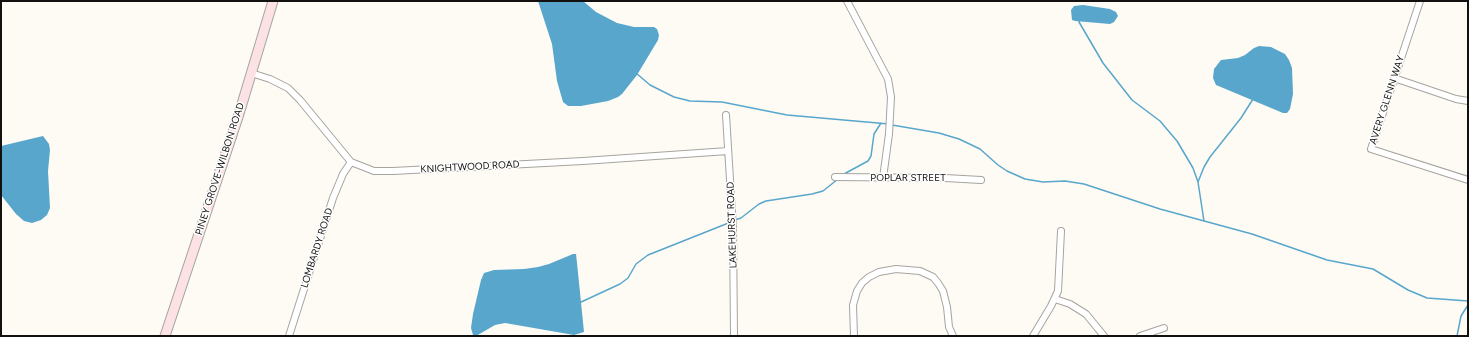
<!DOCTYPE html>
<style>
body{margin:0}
#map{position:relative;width:1469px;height:337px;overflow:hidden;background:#fefbf5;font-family:Figtree,sans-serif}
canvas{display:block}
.frame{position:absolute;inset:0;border:2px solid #12110f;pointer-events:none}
</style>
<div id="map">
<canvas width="1469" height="337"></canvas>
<div class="frame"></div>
</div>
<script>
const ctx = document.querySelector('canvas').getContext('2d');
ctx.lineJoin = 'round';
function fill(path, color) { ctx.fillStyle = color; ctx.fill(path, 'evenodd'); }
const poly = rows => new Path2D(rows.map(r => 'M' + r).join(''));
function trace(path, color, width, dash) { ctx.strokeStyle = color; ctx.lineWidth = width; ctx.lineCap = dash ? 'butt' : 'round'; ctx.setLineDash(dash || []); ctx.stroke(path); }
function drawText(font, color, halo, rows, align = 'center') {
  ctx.font = font + ' Figtree,sans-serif'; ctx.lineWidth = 3; ctx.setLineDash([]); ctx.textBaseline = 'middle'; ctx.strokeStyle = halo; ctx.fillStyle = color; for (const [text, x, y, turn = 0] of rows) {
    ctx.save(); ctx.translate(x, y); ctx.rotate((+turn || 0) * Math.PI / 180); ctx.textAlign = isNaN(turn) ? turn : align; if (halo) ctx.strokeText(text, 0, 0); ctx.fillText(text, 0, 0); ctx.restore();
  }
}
const water = poly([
 [538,1,583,1,596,12,617,23,634,27,654,27,657,29,659,35,658,40,637,75,622,94,618,97,608,101,581,106,568,106,563,102,557,81,552,44],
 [1083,5,1110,9,1116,12,1118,16,1114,22,1110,24,1075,21,1072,20,1071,10,1074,6],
 [1259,46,1271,47,1285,54,1289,60,1292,68,1293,94,1290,109,1287,113,1283,113,1216,85,1213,78,1214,69,1221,60,1238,58,1245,55,1254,48],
 [43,136,49,144,50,150,48,171,50,208,47,215,41,220,32,223,24,221,16,214,1,195,1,146],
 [573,254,576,254,577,263,584,332,574,335,505,323,495,325,476,336,473,335,471,328,473,314,481,280,484,273,494,270,524,269,538,267,549,264]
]);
const stream = poly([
 [1080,20,1079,22,1103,63,1132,100,1160,121,1177,141,1193,168,1198,182,1204,221],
 [636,73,650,85,674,97,690,101,722,102,787,115,889,124],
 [892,125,939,133,959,139,980,149,998,165,1007,171,1025,179,1043,182,1065,181,1084,184,1160,209,1252,234,1327,260,1373,269,1408,290,1427,298,1468,301],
 [844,174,868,161,871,156,874,134,881,123],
 [1198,182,1204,167,1210,157,1241,118,1253,99],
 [735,220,741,218,759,204,766,201,812,194,823,191,838,179],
 [579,303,620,284,628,278,636,264,648,255,731,222],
 [1457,336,1461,316,1468,305]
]);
const street = poly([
 [847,1,888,79,891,97,889,134,883,178],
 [1420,1,1371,149,1468,180],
 [251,73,270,79,288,88,300,100,351,162,374,171,393,171,583,161,728,151],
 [1394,78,1456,99,1468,101],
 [726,115,733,228,734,336],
 [835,177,945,178,981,180],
 [1055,299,1070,304,1086,314,1104,336],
 [289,336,333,198,343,174,351,162],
 [854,336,853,305,857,291,862,283,869,277,879,272,896,269,920,271,933,277,938,283,943,291,947,307,949,327,953,336],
 [1033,336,1051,306,1058,291,1061,231],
 [1140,336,1164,328]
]);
const secondary = poly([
 [165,336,239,114,273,1]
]);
const streetNames = [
 ["AVERY GLENN WAY",1387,100,-72],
 ["KNIGHTWOOD ROAD",470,167,-3],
 ["PINEY GROVE-WILBON ROAD",220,169,-72],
 ["POPLAR STREET",908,178],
 ["LAKEHURST ROAD",732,225,-92],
 ["LOMBARDY ROAD",317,248,-72]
];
fill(water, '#58a6cb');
trace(stream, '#58a6cb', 1.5);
trace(street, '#a6a49e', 8);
trace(secondary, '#a6a49e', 11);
trace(street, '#fff', 6);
trace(secondary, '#fce2e5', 9);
drawText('10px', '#12110f', '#fff', streetNames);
</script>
